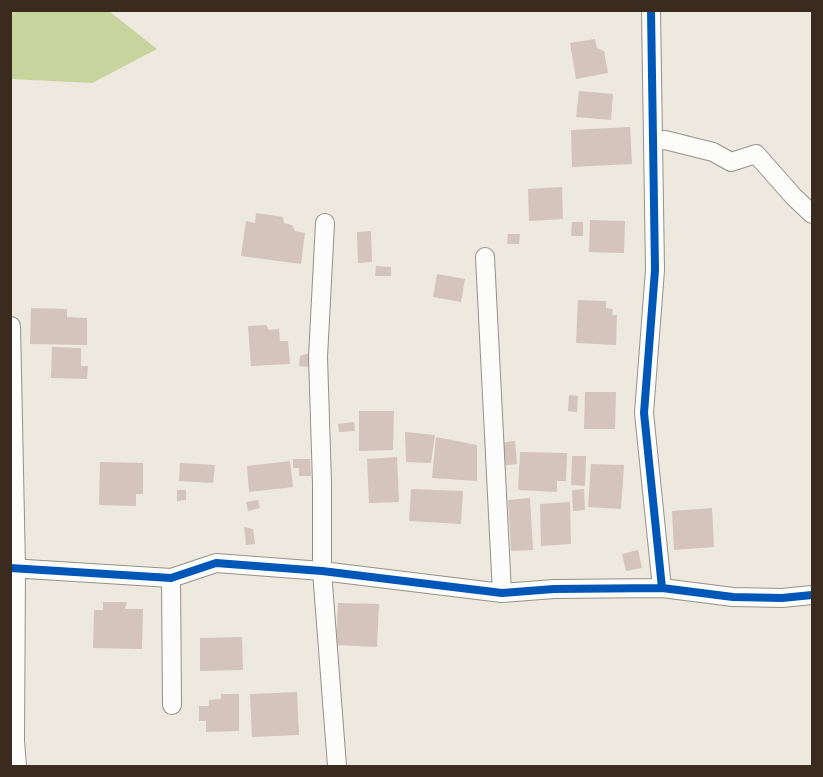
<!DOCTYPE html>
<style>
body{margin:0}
#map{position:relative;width:823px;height:777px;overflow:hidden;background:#eee9de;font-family:"Patrick Hand",sans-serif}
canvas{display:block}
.frame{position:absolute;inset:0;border:12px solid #3b2a1e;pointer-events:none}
</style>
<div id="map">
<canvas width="823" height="777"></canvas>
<div class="frame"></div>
</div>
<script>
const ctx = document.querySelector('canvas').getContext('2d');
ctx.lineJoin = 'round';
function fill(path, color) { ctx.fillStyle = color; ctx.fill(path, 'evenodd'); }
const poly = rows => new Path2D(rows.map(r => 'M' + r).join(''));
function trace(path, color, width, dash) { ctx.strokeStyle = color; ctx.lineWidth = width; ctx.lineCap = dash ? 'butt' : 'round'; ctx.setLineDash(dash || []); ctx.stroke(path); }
const green = poly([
 [10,11,109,11,157,49,92,83,11,79]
]);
const building = poly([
 [595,39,597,48,604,51,608,73,576,79,570,43],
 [579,91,613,94,611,120,576,117],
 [630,127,632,164,572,167,571,130],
 [562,187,563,219,529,221,528,189],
 [256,213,283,217,284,223,292,225,295,231,305,233,301,264,241,256,246,221,255,223],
 [590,220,625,221,624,253,589,252],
 [572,222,583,222,583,236,571,236],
 [371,231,372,262,358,263,357,232],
 [508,234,520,234,519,244,507,244],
 [376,266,391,267,391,276,375,276],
 [437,274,465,279,461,302,433,297],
 [578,300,606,301,606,308,613,309,612,315,617,315,616,345,576,343],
 [31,308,67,309,67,317,87,318,87,345,30,344],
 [266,325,269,330,279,329,280,341,288,341,290,364,251,366,248,326],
 [52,347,81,348,81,366,88,366,87,379,51,378],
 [310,353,309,367,299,366,300,356],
 [585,392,616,392,615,429,584,429],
 [569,395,578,396,577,412,568,411],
 [359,411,394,411,393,450,359,451],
 [354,422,355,431,339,432,338,424],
 [405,432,435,435,431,463,406,462],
 [436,437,477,445,477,481,432,478],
 [515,441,517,464,500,466,498,443],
 [520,452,567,453,566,481,557,481,557,492,518,490],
 [572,456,586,456,585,486,571,485],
 [397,457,399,502,369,503,367,459],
 [293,459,310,459,311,476,299,476,299,468,293,468],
 [290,461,293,487,249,492,247,466],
 [100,462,143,463,143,494,136,494,136,506,99,505],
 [180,463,215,465,213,483,179,481],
 [591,464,624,465,621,509,588,507],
 [411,489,463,491,461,524,409,521],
 [584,489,585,510,573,511,572,490],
 [177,490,186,490,186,500,177,501],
 [530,498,533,550,511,551,508,500],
 [258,500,260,508,248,511,246,502],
 [570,502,571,544,541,546,540,504],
 [712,508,714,547,674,550,672,511],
 [244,527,253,529,255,544,246,545],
 [638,550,642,568,626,571,622,554],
 [103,602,127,602,125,609,143,609,142,649,93,648,94,610,103,610],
 [338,603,379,604,377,647,336,645],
 [242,637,243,670,200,671,200,638],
 [297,692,299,735,252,737,250,694],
 [221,694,239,694,239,731,206,732,206,721,199,721,199,706,209,706,209,700,221,699]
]);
const street = poly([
 [651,10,655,270,644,413,662,588],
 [653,141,665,140,713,152,731,162,756,154,794,197,812,214],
 [325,223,318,357,322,483,322,571,337,766],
 [485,257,502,593],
 [11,326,16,568,15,741,17,766],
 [10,568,171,578,216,563,322,571,502,593,554,589,662,588,733,597,782,598,812,595],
 [171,578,172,705]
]);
const cycleway = poly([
 [651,10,655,270,644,413,662,588],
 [10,568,171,578,216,563,322,571,502,593,554,589,662,588,733,597,782,598,812,595]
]);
fill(green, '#c8d49d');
fill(building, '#d4c4bc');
trace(street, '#969089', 20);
trace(street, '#fcfcfa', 18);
trace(cycleway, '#0057b8', 8);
</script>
